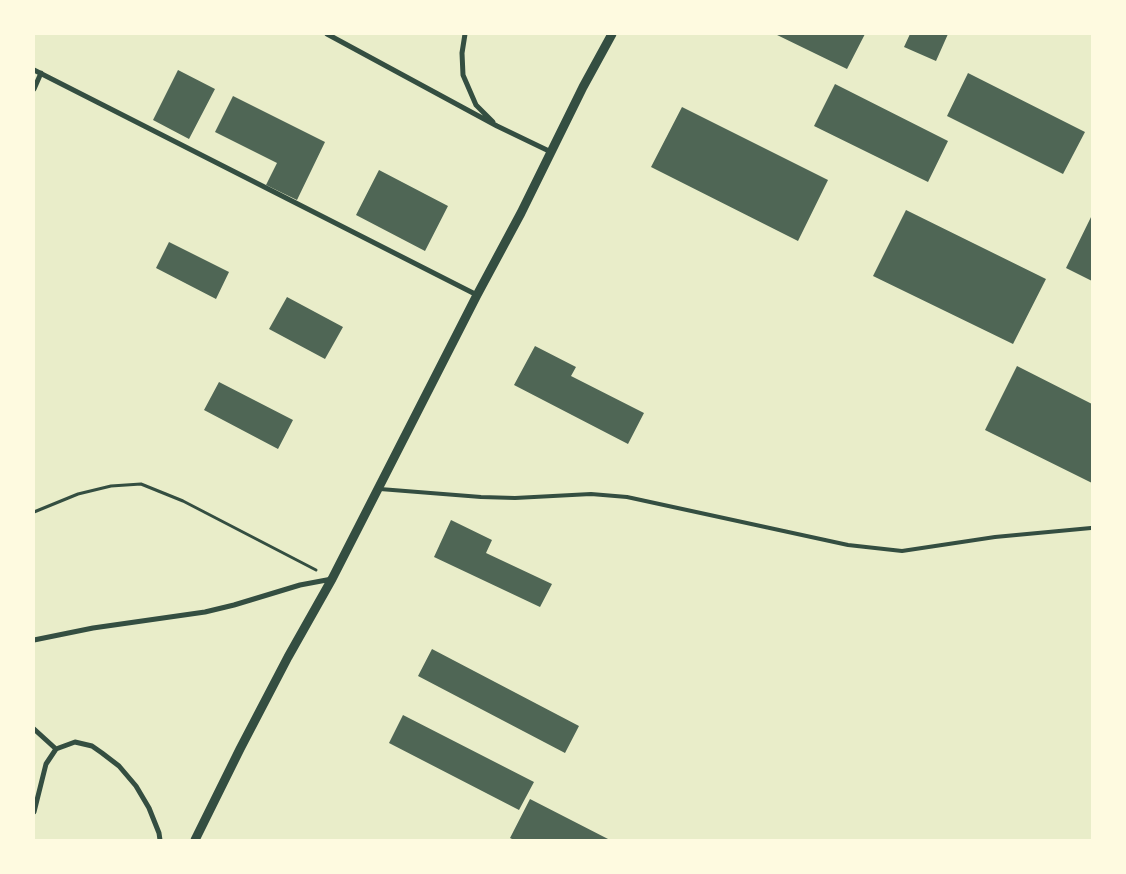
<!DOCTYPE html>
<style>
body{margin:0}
#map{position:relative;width:1126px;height:874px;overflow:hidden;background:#e9edc9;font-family:"Source Sans 3",sans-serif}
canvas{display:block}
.frame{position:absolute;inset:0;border:35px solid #fefae0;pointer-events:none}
</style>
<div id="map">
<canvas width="1126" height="874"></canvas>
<div class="frame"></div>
</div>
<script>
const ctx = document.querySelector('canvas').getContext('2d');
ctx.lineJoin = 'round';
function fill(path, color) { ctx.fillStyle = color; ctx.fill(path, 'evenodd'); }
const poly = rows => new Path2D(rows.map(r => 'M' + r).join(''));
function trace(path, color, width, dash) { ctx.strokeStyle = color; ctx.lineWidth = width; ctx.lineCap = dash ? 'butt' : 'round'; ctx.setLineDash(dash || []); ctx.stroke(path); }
const building = poly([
 [775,34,865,34,847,69],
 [910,34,948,34,936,61,904,47],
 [178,70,215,89,189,139,153,120],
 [968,73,1085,132,1063,174,947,116],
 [835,84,948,141,928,182,814,126],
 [233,96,325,142,297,200,266,185,277,163,215,132],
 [682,107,828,180,798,241,651,167],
 [379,170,448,206,425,251,356,215],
 [906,210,1046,279,1013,344,873,276],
 [1092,215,1092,281,1066,268],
 [169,242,229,272,216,299,156,268],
 [287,297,343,327,325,359,269,329],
 [535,346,576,367,571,376,644,413,628,444,514,385],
 [1017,366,1092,404,1092,483,985,430],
 [219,382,293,420,278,449,204,410],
 [451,520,492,540,486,553,552,584,540,607,434,557],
 [432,649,579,726,565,753,418,676],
 [403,715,534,782,519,810,389,743],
 [530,799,610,840,514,840,510,838]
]);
const path = poly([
 [34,512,78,494,111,486,141,484,183,501,316,570]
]);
const service = poly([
 [380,489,481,497,515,498,591,494,627,497,848,545,902,551,995,537,1091,528]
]);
const minor = poly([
 [327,34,497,126,551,152],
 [465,34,462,53,463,75,476,105,493,122],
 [34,70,477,295],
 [34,89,41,73],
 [34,640,93,628,205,612,234,605,300,585,332,579],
 [34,729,56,749],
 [34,812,46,764,56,749,75,742,92,746,102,753,119,766,136,786,149,808,159,833,160,840]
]);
const tertiary = poly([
 [195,840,240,749,288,657,332,579,477,295,521,213,583,87,612,34]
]);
fill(building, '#4f6655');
trace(path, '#344e41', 3);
trace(service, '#344e41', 4);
trace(minor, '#344e41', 5);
trace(tertiary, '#344e41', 9);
</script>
